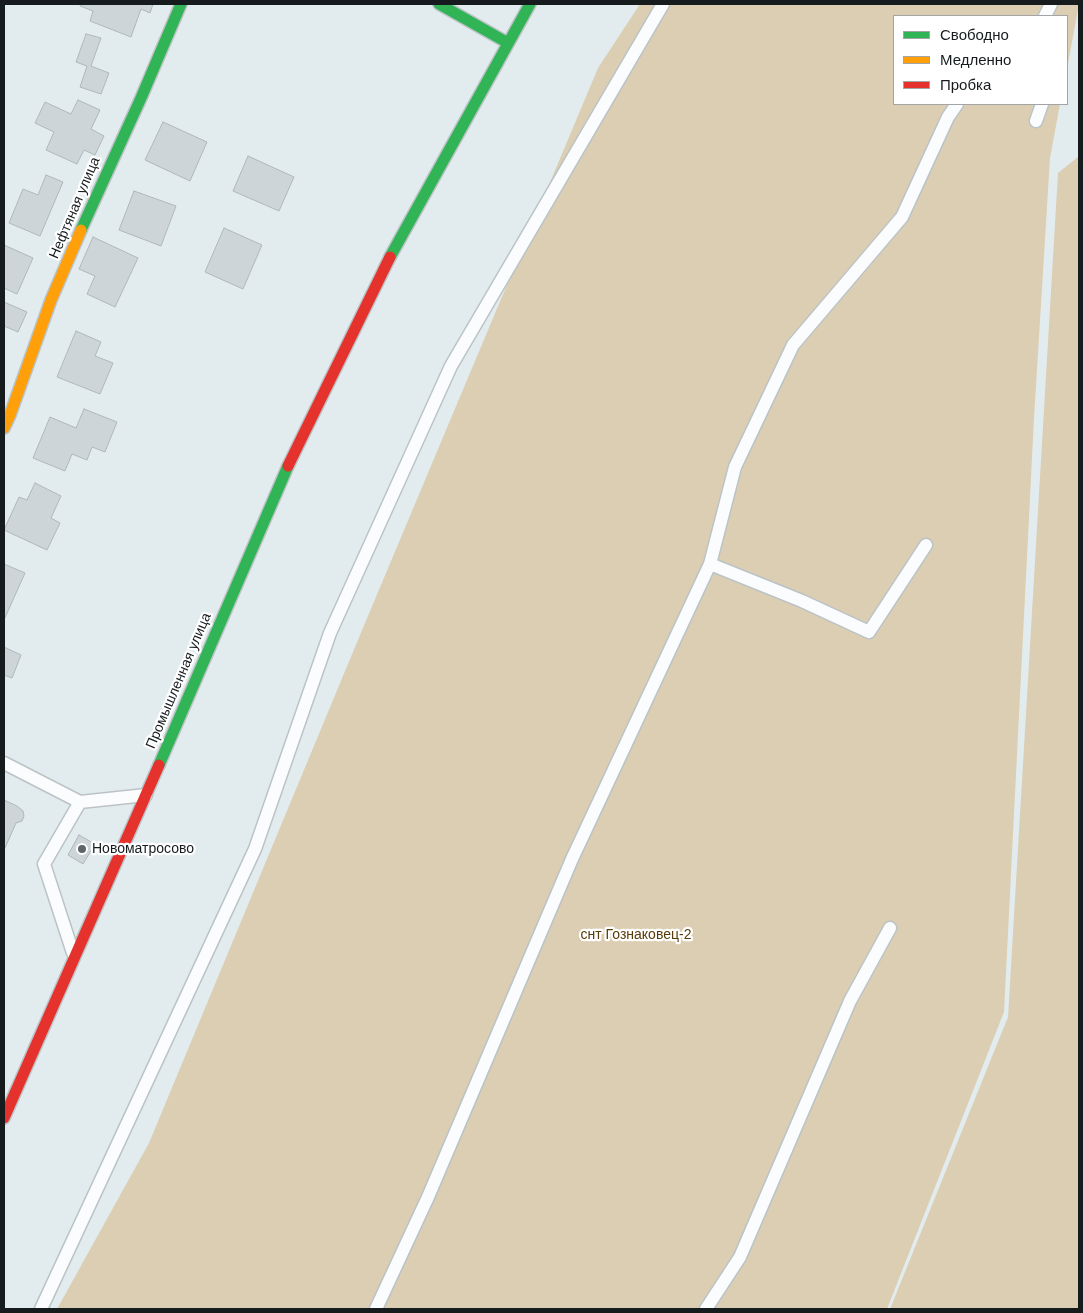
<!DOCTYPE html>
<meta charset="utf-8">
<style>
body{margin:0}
#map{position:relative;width:1083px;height:1313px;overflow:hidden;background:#e2ecef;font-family:Helvetica,sans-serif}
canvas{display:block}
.frame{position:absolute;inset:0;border:5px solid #161c1e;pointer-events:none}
.legend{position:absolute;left:893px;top:15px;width:175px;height:90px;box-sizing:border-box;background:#fff;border:1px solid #a2a4a5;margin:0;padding:6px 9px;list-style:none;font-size:15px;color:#161c1e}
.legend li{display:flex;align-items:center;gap:10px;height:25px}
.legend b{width:25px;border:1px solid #a2a4a5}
</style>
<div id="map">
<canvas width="1083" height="1313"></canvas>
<div class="frame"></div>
<ul class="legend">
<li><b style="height:6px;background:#30b455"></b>Свободно</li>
<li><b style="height:6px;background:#ff9f0a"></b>Медленно</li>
<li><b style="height:6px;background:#e5322d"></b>Пробка</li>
</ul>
</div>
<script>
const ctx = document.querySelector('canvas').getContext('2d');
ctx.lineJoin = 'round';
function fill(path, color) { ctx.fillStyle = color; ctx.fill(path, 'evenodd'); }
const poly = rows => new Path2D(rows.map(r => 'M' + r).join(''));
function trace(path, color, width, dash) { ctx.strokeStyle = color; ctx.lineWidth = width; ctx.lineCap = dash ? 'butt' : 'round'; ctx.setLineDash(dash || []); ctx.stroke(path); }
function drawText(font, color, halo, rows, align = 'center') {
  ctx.font = font + ' Helvetica,sans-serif'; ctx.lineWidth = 4.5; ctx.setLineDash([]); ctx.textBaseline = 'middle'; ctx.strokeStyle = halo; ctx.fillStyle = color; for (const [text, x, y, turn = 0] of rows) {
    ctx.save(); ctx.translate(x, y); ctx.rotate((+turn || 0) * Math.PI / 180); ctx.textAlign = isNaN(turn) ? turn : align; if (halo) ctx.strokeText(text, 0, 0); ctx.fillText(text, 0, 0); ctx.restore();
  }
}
const green = poly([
 [640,4,1079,4,1067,69,1067,16,894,16,894,104,1060,104,1050,158,1034,418,1004,1012,887,1309,57,1309,149,1143,365,623,598,68],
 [1079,156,1079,1309,890,1309,1008,1017,1058,173]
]);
const building = poly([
 [81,4,153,4,150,13,141,9,131,37,90,21,93,11,80,6,81,4],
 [86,34,101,38,91,66,109,73,101,94,80,87,87,66,76,62,86,34],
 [78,100,100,110,91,129,104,136,95,155,84,150,77,164,46,150,54,132,35,123,45,102,71,114,78,100],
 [163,122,207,142,190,181,145,160,163,122],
 [248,156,294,177,279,211,233,191,248,156],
 [46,175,63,182,40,236,9,223,23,189,38,195,46,175],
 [134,191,176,206,161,246,119,230,134,191],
 [224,228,262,245,243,289,205,272,224,228],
 [93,237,138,258,115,307,87,294,95,276,79,269,93,237],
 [4,245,33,258,17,294,4,288,4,245],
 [4,302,27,312,18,332,4,326,4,302],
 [76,331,101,342,95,356,113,363,100,394,57,377,76,331],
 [84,409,117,422,105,452,92,447,87,460,72,454,65,471,33,458,50,417,76,428,84,409],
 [35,483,61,496,51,518,60,523,47,550,4,530,19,497,27,500,35,483],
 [4,564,25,573,4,620,4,564],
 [4,647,21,655,12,678,4,675,4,647],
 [4,800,17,806,23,811,24,816,22,821,16,823,5,848,4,847,4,800],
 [79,835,95,844,83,864,68,855,79,835]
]);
const lane = poly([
 [1045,16,1051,4],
 [1036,121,1042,104],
 [710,564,802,601,869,632,926,545],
 [4,763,80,802],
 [73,953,44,864,80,802,146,795],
 [41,1309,255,849,330,633,451,366,663,4],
 [376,1309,428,1197,572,859,710,564,735,467,793,345,902,217,948,117,957,104],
 [706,1309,740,1257,850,1001,890,928]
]);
const fast = poly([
 [439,4,508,43],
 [81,230,141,98,181,4],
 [390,257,530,4],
 [159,765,288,466]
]);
const slow = poly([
 [4,428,10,415,51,300,81,230]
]);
const jam = poly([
 [288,466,390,257],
 [4,1118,159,765]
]);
const markers = [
 [82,849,5,"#5d6567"]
];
const streetNames = [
 ["Нефтяная улица",75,208,-67],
 ["Промышленная улица",179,681,-67]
];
const poiNames = [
 ["Новоматросово",92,849]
];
const parkNames = [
 ["снт Гознаковец-2",636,935]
];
fill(green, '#dcceb2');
fill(building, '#cdd5d8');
trace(building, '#afb7ba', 1);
trace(lane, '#bbc3c6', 15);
trace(fast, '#bbc3c6', 14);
trace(slow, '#bbc3c6', 14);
trace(jam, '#bbc3c6', 14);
trace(lane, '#fbfcfd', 12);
trace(fast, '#30b455', 11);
trace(slow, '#ff9f0a', 11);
trace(jam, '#e5322d', 11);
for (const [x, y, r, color] of markers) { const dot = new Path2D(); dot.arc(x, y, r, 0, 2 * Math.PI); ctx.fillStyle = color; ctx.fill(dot); trace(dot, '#fff', 2); }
drawText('14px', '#161c1e', '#fff', streetNames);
drawText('14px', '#161c1e', '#fff', poiNames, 'left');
drawText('14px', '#573c09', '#fff', parkNames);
</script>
